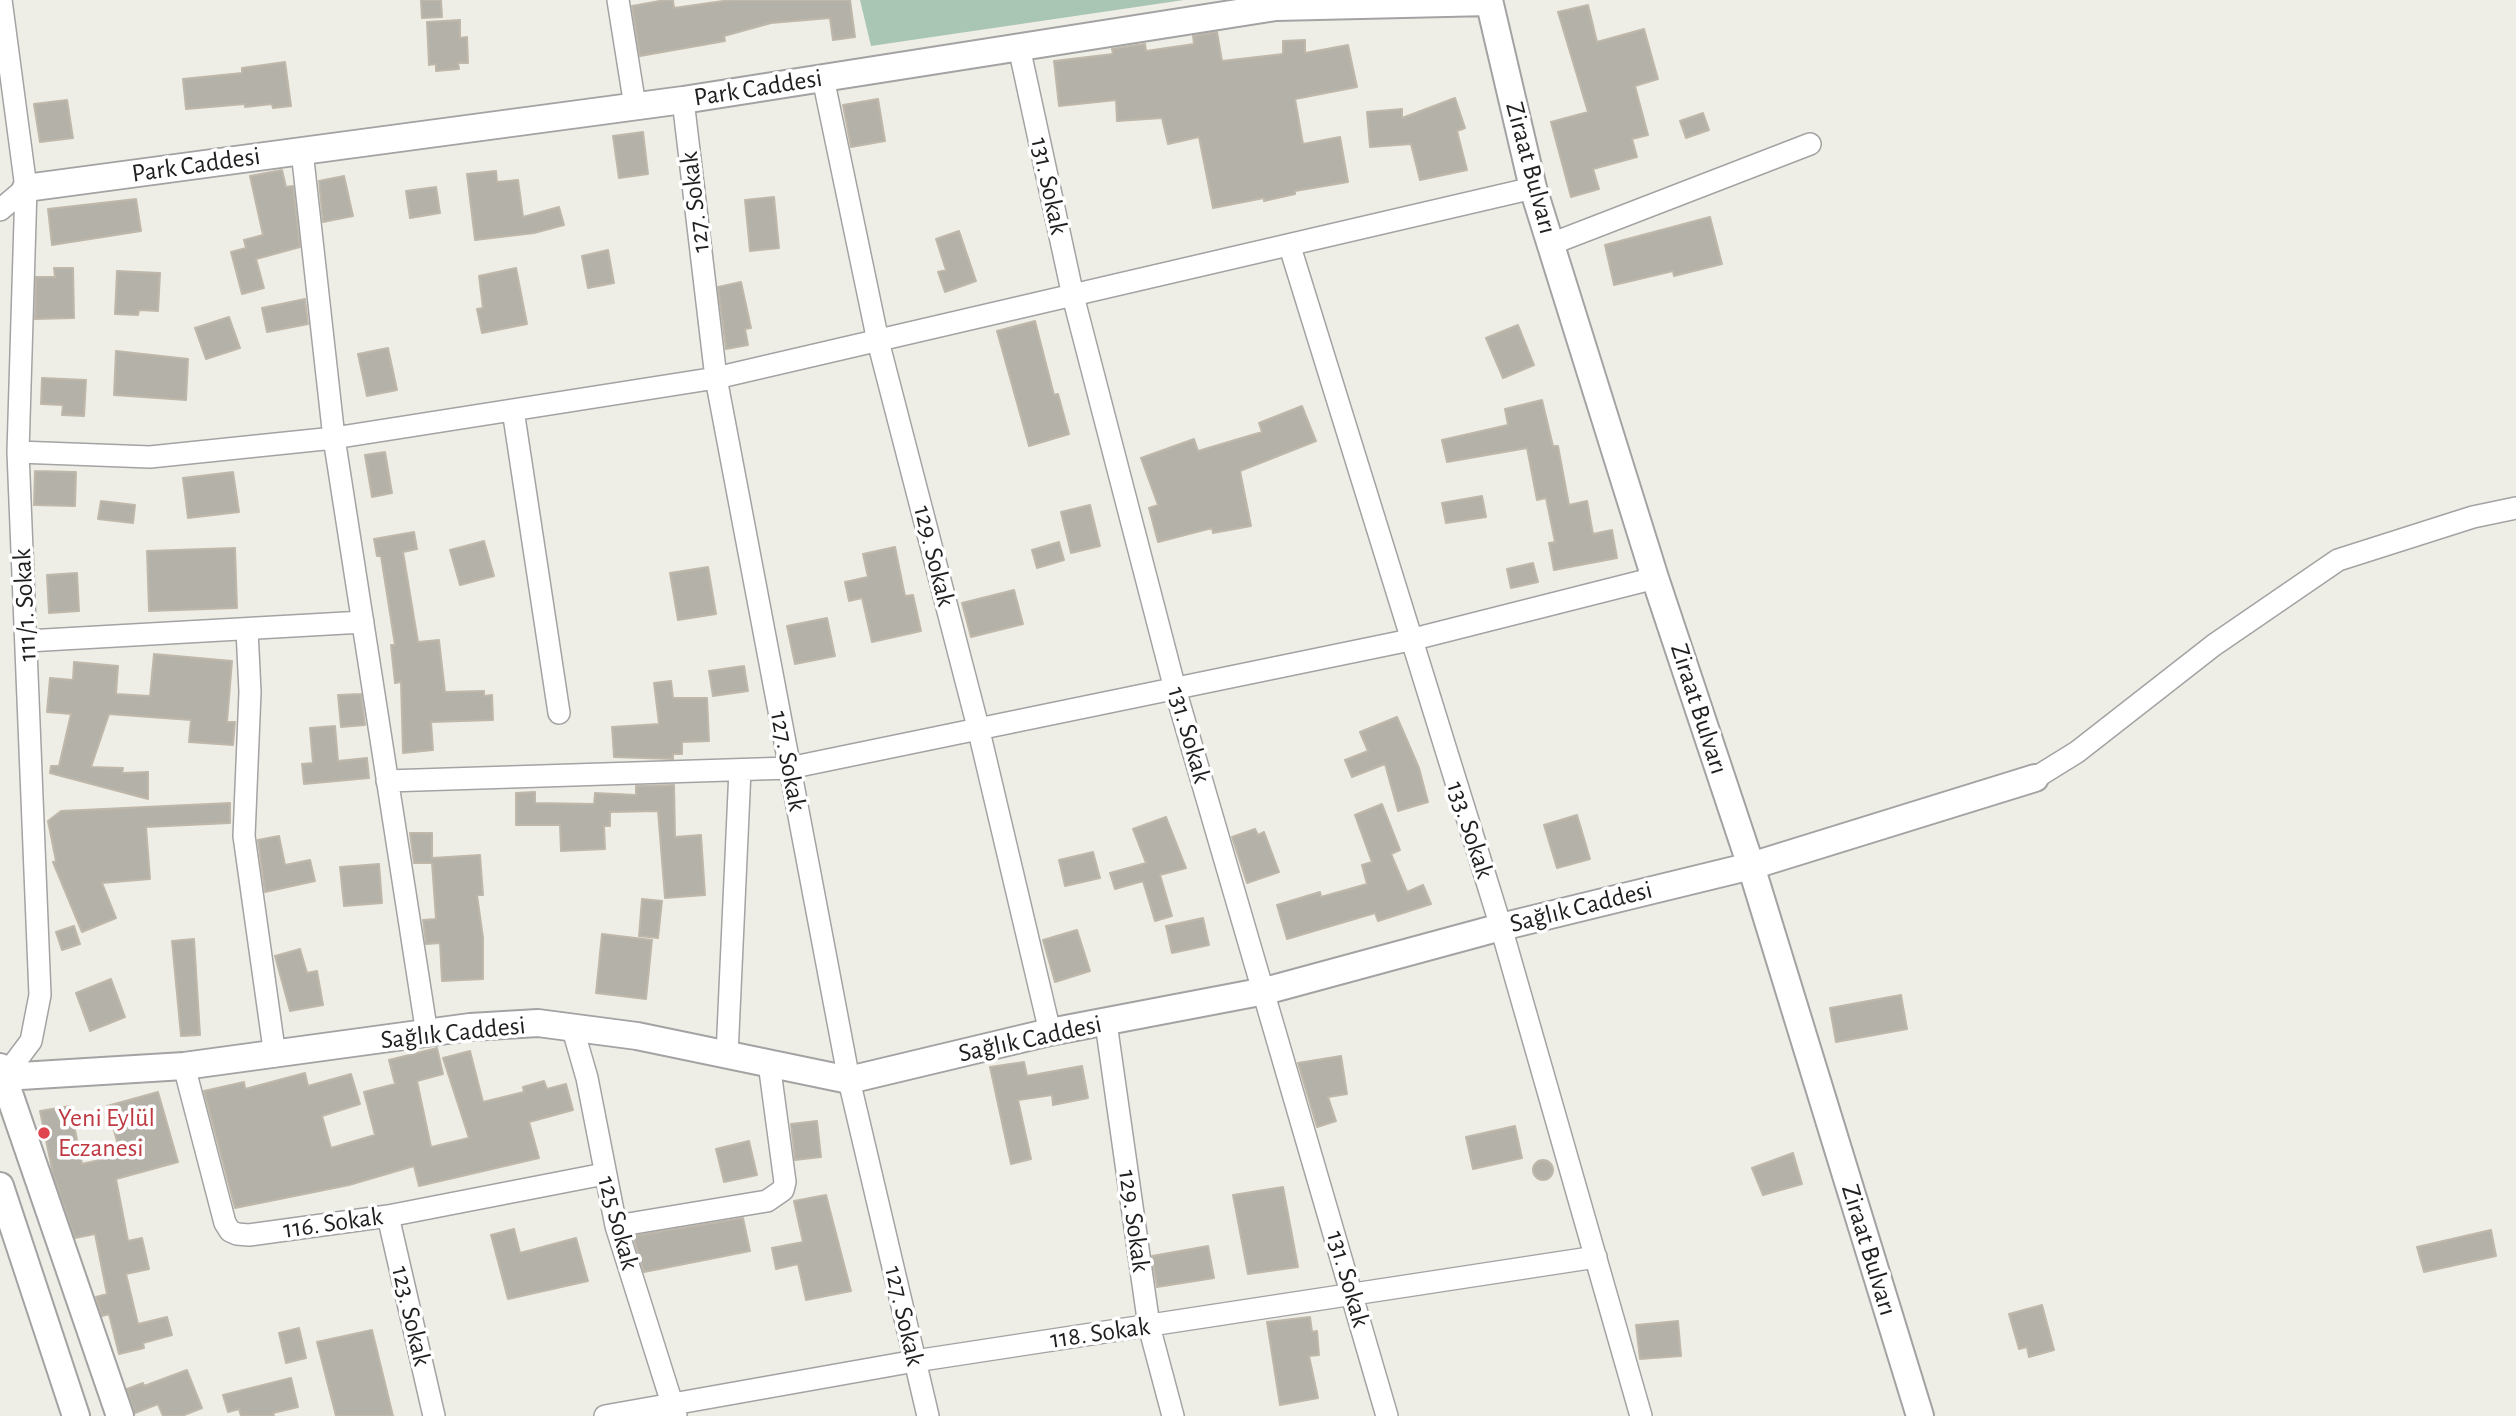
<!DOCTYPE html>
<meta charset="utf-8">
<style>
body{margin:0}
canvas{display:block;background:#efeee6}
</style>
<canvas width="2516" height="1416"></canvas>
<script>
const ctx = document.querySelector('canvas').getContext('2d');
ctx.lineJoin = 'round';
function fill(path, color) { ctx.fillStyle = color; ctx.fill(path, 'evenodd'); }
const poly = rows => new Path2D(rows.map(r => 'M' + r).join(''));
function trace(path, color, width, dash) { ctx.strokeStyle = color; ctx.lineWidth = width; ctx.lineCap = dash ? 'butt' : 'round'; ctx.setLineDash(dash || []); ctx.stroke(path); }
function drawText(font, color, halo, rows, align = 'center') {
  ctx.font = font + ' "Alegreya Sans",sans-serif'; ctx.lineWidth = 7; ctx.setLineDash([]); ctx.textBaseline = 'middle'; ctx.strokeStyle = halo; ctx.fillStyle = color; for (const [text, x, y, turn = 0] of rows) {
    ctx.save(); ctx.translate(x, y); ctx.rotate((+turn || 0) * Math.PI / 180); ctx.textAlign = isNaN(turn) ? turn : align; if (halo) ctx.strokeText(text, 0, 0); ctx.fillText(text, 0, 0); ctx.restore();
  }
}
const cemetery = poly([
 [860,0,1184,0,871,46]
]);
const building = poly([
 [421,0,441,0,442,17,422,18,421,0],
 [665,0,673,0,674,8,730,0,850,0,855,37,833,40,830,18,771,23,724,36,725,41,640,56,632,6,665,0],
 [1588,5,1597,42,1644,29,1658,79,1635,86,1648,135,1632,139,1637,157,1593,169,1599,189,1571,197,1551,122,1588,112,1558,12,1588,5],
 [460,20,460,38,467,37,468,63,458,63,459,69,436,71,436,64,429,65,427,22,460,20],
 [1217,32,1222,61,1283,54,1283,41,1305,40,1305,53,1348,45,1357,87,1295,99,1303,144,1340,137,1348,182,1295,191,1295,194,1264,201,1264,198,1213,208,1199,137,1168,144,1162,118,1117,121,1116,100,1059,106,1054,61,1113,54,1112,49,1137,45,1145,44,1146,51,1194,44,1193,36,1217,32],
 [285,62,291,106,273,108,272,104,245,107,245,104,186,109,183,79,242,73,242,68,285,62],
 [1455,98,1465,128,1457,131,1467,170,1420,180,1411,144,1370,147,1367,112,1402,109,1402,118,1455,98],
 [878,99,885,141,851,147,843,105,878,99],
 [67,100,73,138,40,142,34,104,67,100],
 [1703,113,1709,130,1686,138,1680,121,1703,113],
 [643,132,648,174,619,178,613,136,643,132],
 [282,170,286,187,293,186,300,247,256,259,264,288,242,294,231,252,246,248,244,240,263,235,250,176,282,170],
 [496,171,497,182,518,180,523,217,559,207,564,225,534,233,475,240,467,174,496,171],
 [344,176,353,216,323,222,319,181,344,176],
 [436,187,440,213,410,218,406,191,436,187],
 [774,197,779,248,750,251,745,200,774,197],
 [136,199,141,231,52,245,48,209,136,199],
 [1710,217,1722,264,1674,276,1673,271,1614,285,1605,245,1710,217],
 [959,231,976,281,945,292,938,272,946,270,936,239,959,231],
 [608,250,614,283,588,288,582,256,608,250],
 [54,268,73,268,74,318,35,319,36,277,55,277,54,268],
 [516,268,527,324,482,333,477,309,483,308,479,276,516,268],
 [117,271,160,273,158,311,139,310,138,315,115,314,117,271],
 [741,282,751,328,745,329,748,345,726,349,718,287,741,282],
 [305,299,308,324,267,332,262,308,305,299],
 [229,317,240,348,206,359,195,328,229,317],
 [1035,321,1054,395,1058,394,1069,434,1029,446,997,331,1035,321],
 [1518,325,1534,365,1503,378,1486,338,1518,325],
 [388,348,397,390,367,396,358,354,388,348],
 [116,351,188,359,186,400,114,395,116,351],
 [42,378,86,380,84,416,62,415,63,405,41,404,42,378],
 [1542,400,1553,446,1558,446,1569,505,1587,501,1593,534,1612,530,1617,558,1554,570,1549,543,1555,542,1546,498,1537,500,1527,448,1447,462,1442,440,1508,425,1505,409,1542,400],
 [1302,406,1316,441,1240,471,1251,526,1213,533,1212,528,1158,542,1149,508,1158,505,1141,458,1194,439,1198,451,1262,432,1259,423,1302,406],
 [385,452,392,493,372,497,365,455,385,452],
 [35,471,76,472,75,506,34,505,35,471],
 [233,472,239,512,188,518,183,478,233,472],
 [1482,496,1486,517,1446,523,1442,503,1482,496],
 [101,501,135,505,133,523,98,519,101,501],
 [1090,505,1100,546,1071,553,1061,512,1090,505],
 [414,532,417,549,403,552,418,642,439,640,445,692,484,691,484,696,492,695,493,720,431,722,433,750,403,753,401,682,395,683,391,645,395,645,381,556,377,556,374,539,414,532],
 [484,541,494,576,460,585,450,550,484,541],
 [1059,542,1064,560,1037,568,1032,550,1059,542],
 [895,547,905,596,913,595,921,631,872,642,862,598,849,601,845,582,868,577,863,554,895,547],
 [235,548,237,608,149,611,147,551,235,548],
 [1533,563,1538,582,1511,588,1507,569,1533,563],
 [708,567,716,614,678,620,670,573,708,567],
 [77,573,79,611,49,613,47,575,77,573],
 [1014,590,1023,624,971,637,962,603,1014,590],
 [827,618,835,656,795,664,787,626,827,618],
 [154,654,232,661,227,722,235,722,233,745,189,742,191,720,109,714,91,767,123,768,122,773,148,772,148,799,50,773,51,766,59,766,71,714,47,712,50,678,73,680,74,662,118,666,116,694,150,696,154,654],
 [744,666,748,691,713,696,709,671,744,666],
 [671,681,673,698,707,698,709,741,682,742,682,754,673,754,673,759,614,757,612,727,659,724,654,683,671,681],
 [361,694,365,725,341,727,338,695,361,694],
 [1397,717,1419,768,1428,802,1398,811,1385,764,1352,777,1345,760,1368,751,1360,732,1397,717],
 [335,726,338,761,367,758,369,778,304,784,302,764,313,763,310,728,335,726],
 [674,785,675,837,701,835,705,895,665,898,658,811,610,812,610,826,604,826,605,849,561,851,560,825,516,825,516,793,535,792,535,803,594,804,595,793,636,795,636,786,674,785],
 [230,803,230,823,146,827,150,879,102,883,116,918,82,932,53,862,56,861,48,821,61,811,230,803],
 [1382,804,1400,850,1391,854,1407,892,1423,885,1431,904,1378,921,1375,913,1287,939,1277,905,1320,892,1321,897,1367,884,1362,865,1372,862,1355,815,1382,804],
 [1577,815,1590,859,1557,868,1544,825,1577,815],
 [1166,817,1186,868,1160,875,1172,916,1155,921,1143,881,1115,889,1110,873,1146,863,1133,829,1166,817],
 [1255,829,1258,835,1264,832,1279,872,1247,883,1232,837,1255,829],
 [410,833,432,833,432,858,480,855,483,895,477,895,483,938,483,979,442,981,440,943,426,944,423,920,436,919,432,863,414,863,410,833],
 [279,836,285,865,310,860,315,881,265,892,258,840,279,836],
 [1093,852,1100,878,1065,886,1059,860,1093,852],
 [379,864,382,903,344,906,340,867,379,864],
 [642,899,662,901,658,938,639,936,642,899],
 [1203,918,1209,945,1172,953,1166,926,1203,918],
 [74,926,80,944,62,950,56,932,74,926],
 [1077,930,1090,971,1055,982,1043,940,1077,930],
 [602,934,652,940,646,999,596,993,602,934],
 [194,939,200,1035,181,1036,172,941,194,939],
 [300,949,307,973,317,971,323,1005,290,1011,275,956,300,949],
 [111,979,125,1017,90,1031,76,993,111,979],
 [1901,995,1907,1029,1836,1042,1830,1008,1901,995],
 [437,1048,443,1074,417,1081,431,1147,469,1138,443,1058,470,1051,483,1102,524,1092,523,1087,544,1081,547,1089,566,1084,573,1110,529,1122,539,1158,419,1186,414,1166,349,1185,235,1208,204,1091,244,1082,245,1089,305,1073,308,1086,351,1074,360,1104,322,1116,331,1148,375,1135,364,1092,395,1084,389,1060,437,1048],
 [1341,1056,1347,1094,1328,1097,1336,1121,1317,1127,1298,1063,1341,1056],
 [1024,1062,1027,1076,1082,1066,1088,1098,1053,1105,1052,1095,1018,1100,1031,1159,1011,1164,990,1067,1024,1062],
 [158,1092,178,1162,116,1179,128,1241,142,1238,149,1269,126,1274,138,1324,167,1317,172,1335,143,1343,144,1348,119,1354,109,1314,102,1316,96,1297,107,1294,95,1234,75,1238,53,1174,40,1111,70,1106,82,1164,121,1155,107,1106,158,1092],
 [817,1121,821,1157,795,1160,791,1124,817,1121],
 [1515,1126,1522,1158,1473,1169,1466,1137,1515,1126],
 [749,1141,757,1175,724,1182,716,1149,749,1141],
 [1793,1153,1802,1184,1763,1195,1752,1168,1793,1153],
 '1533 1170a10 10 0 1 1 20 0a10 10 0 1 1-20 0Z',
 [1283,1187,1298,1267,1248,1274,1233,1195,1283,1187],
 [826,1195,851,1291,806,1300,798,1264,776,1269,772,1248,803,1242,794,1201,826,1195],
 [743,1218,750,1251,644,1272,633,1236,743,1218],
 [514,1229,520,1253,576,1238,588,1281,508,1299,491,1235,514,1229],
 [2491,1230,2496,1256,2424,1272,2417,1247,2491,1230],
 [1208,1246,1214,1278,1157,1287,1152,1256,1208,1246],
 [2042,1305,2054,1350,2029,1357,2027,1347,2019,1349,2009,1314,2042,1305],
 [1310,1317,1312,1332,1317,1331,1319,1355,1309,1356,1318,1398,1280,1405,1267,1322,1310,1317],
 [1678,1321,1681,1356,1640,1359,1636,1325,1678,1321],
 [299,1328,306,1358,286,1363,279,1333,299,1328],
 [372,1330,393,1416,336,1416,317,1342,372,1330],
 [187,1370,202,1408,182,1416,163,1416,158,1404,135,1413,127,1389,143,1383,144,1386,187,1370],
 [291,1378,298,1407,273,1413,274,1416,241,1416,239,1409,228,1412,223,1395,291,1378]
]);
const minor = poly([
 [618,0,635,106],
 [1019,47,1073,296,1175,689,1387,1416],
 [823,78,878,341,978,727,1050,1032],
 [683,100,716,378,849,1080,928,1416],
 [302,151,334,438,427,1034],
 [0,210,26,188],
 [1551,244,1810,144],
 [1290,247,1501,927,1641,1416],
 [513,410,559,713],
 [18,452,150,457,334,438,716,378,1533,188],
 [247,630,250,692,244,836,275,1056],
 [27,641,363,622],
 [2035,778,2077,752,2214,645,2338,560,2473,517,2516,508],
 [387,781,789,768,1410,640,1655,578],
 [1106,1023,1149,1326,1173,1416],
 [572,1026,587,1078,616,1226,676,1416],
 [727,1055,740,770],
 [184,1066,225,1223,230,1231,237,1234,249,1235,388,1216,604,1174],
 [0,1077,4,1077,31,1041,40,995,18,452,26,188,1,0],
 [388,1216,434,1416],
 [616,1226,767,1201,783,1190,785,1182,769,1063],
 [605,1416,915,1361,1596,1257]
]);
const tertiary = poly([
 [1489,0,1533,188,1655,578,1751,866,1920,1416],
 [26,188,683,100,1276,7,1489,2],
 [0,1067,120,1416],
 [4,1077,184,1066,470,1027,538,1023,637,1036,849,1080,1050,1032,1265,991,1501,927,1751,866,2035,778],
 [0,1186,76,1416]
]);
const markers = [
 [44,1133,7,"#e0444e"]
];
const streetNames = [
 ["Park Caddesi",758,88,-9],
 ["Park Caddesi",196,165,-8],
 ["Ziraat Bulvarı",1531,168,75],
 ["131. Sokak",1049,186,78],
 ["127. Sokak",695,202,-97],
 ["129. Sokak",934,556,76],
 ["111/1. Sokak",25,605,-93],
 ["Ziraat Bulvarı",1699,709,72],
 ["131. Sokak",1189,735,74],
 ["127. Sokak",788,761,79],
 ["133. Sokak",1470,830,72],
 ["Sağlık Caddesi",1581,907,-14],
 ["Sağlık Caddesi",453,1033,-6],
 ["Sağlık Caddesi",1030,1039,-12],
 ["129. Sokak",1134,1221,82],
 ["116. Sokak",333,1223,-8],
 ["125 Sokak",618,1223,75],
 ["Ziraat Bulvarı",1869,1250,73],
 ["131. Sokak",1348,1279,74],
 ["123. Sokak",411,1316,77],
 ["127. Sokak",904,1316,77],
 ["118. Sokak",1100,1333,-8]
];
const healthNames = [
 ["Yeni Eylül",58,1118],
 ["Eczanesi",58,1148]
];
fill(cemetery, '#a9c6b4');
fill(building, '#b4b1a9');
trace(building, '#bfb8aa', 2);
trace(minor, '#a3a3a3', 24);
trace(tertiary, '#a3a3a3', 30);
trace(minor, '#fff', 21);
trace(tertiary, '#fff', 26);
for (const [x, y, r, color] of markers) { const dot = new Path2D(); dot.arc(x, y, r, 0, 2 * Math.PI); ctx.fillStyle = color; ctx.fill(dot); trace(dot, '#fff', 2.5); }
drawText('26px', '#1f1f1f', '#fff', streetNames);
drawText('26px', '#be3a42', '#fff', healthNames, 'left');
</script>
